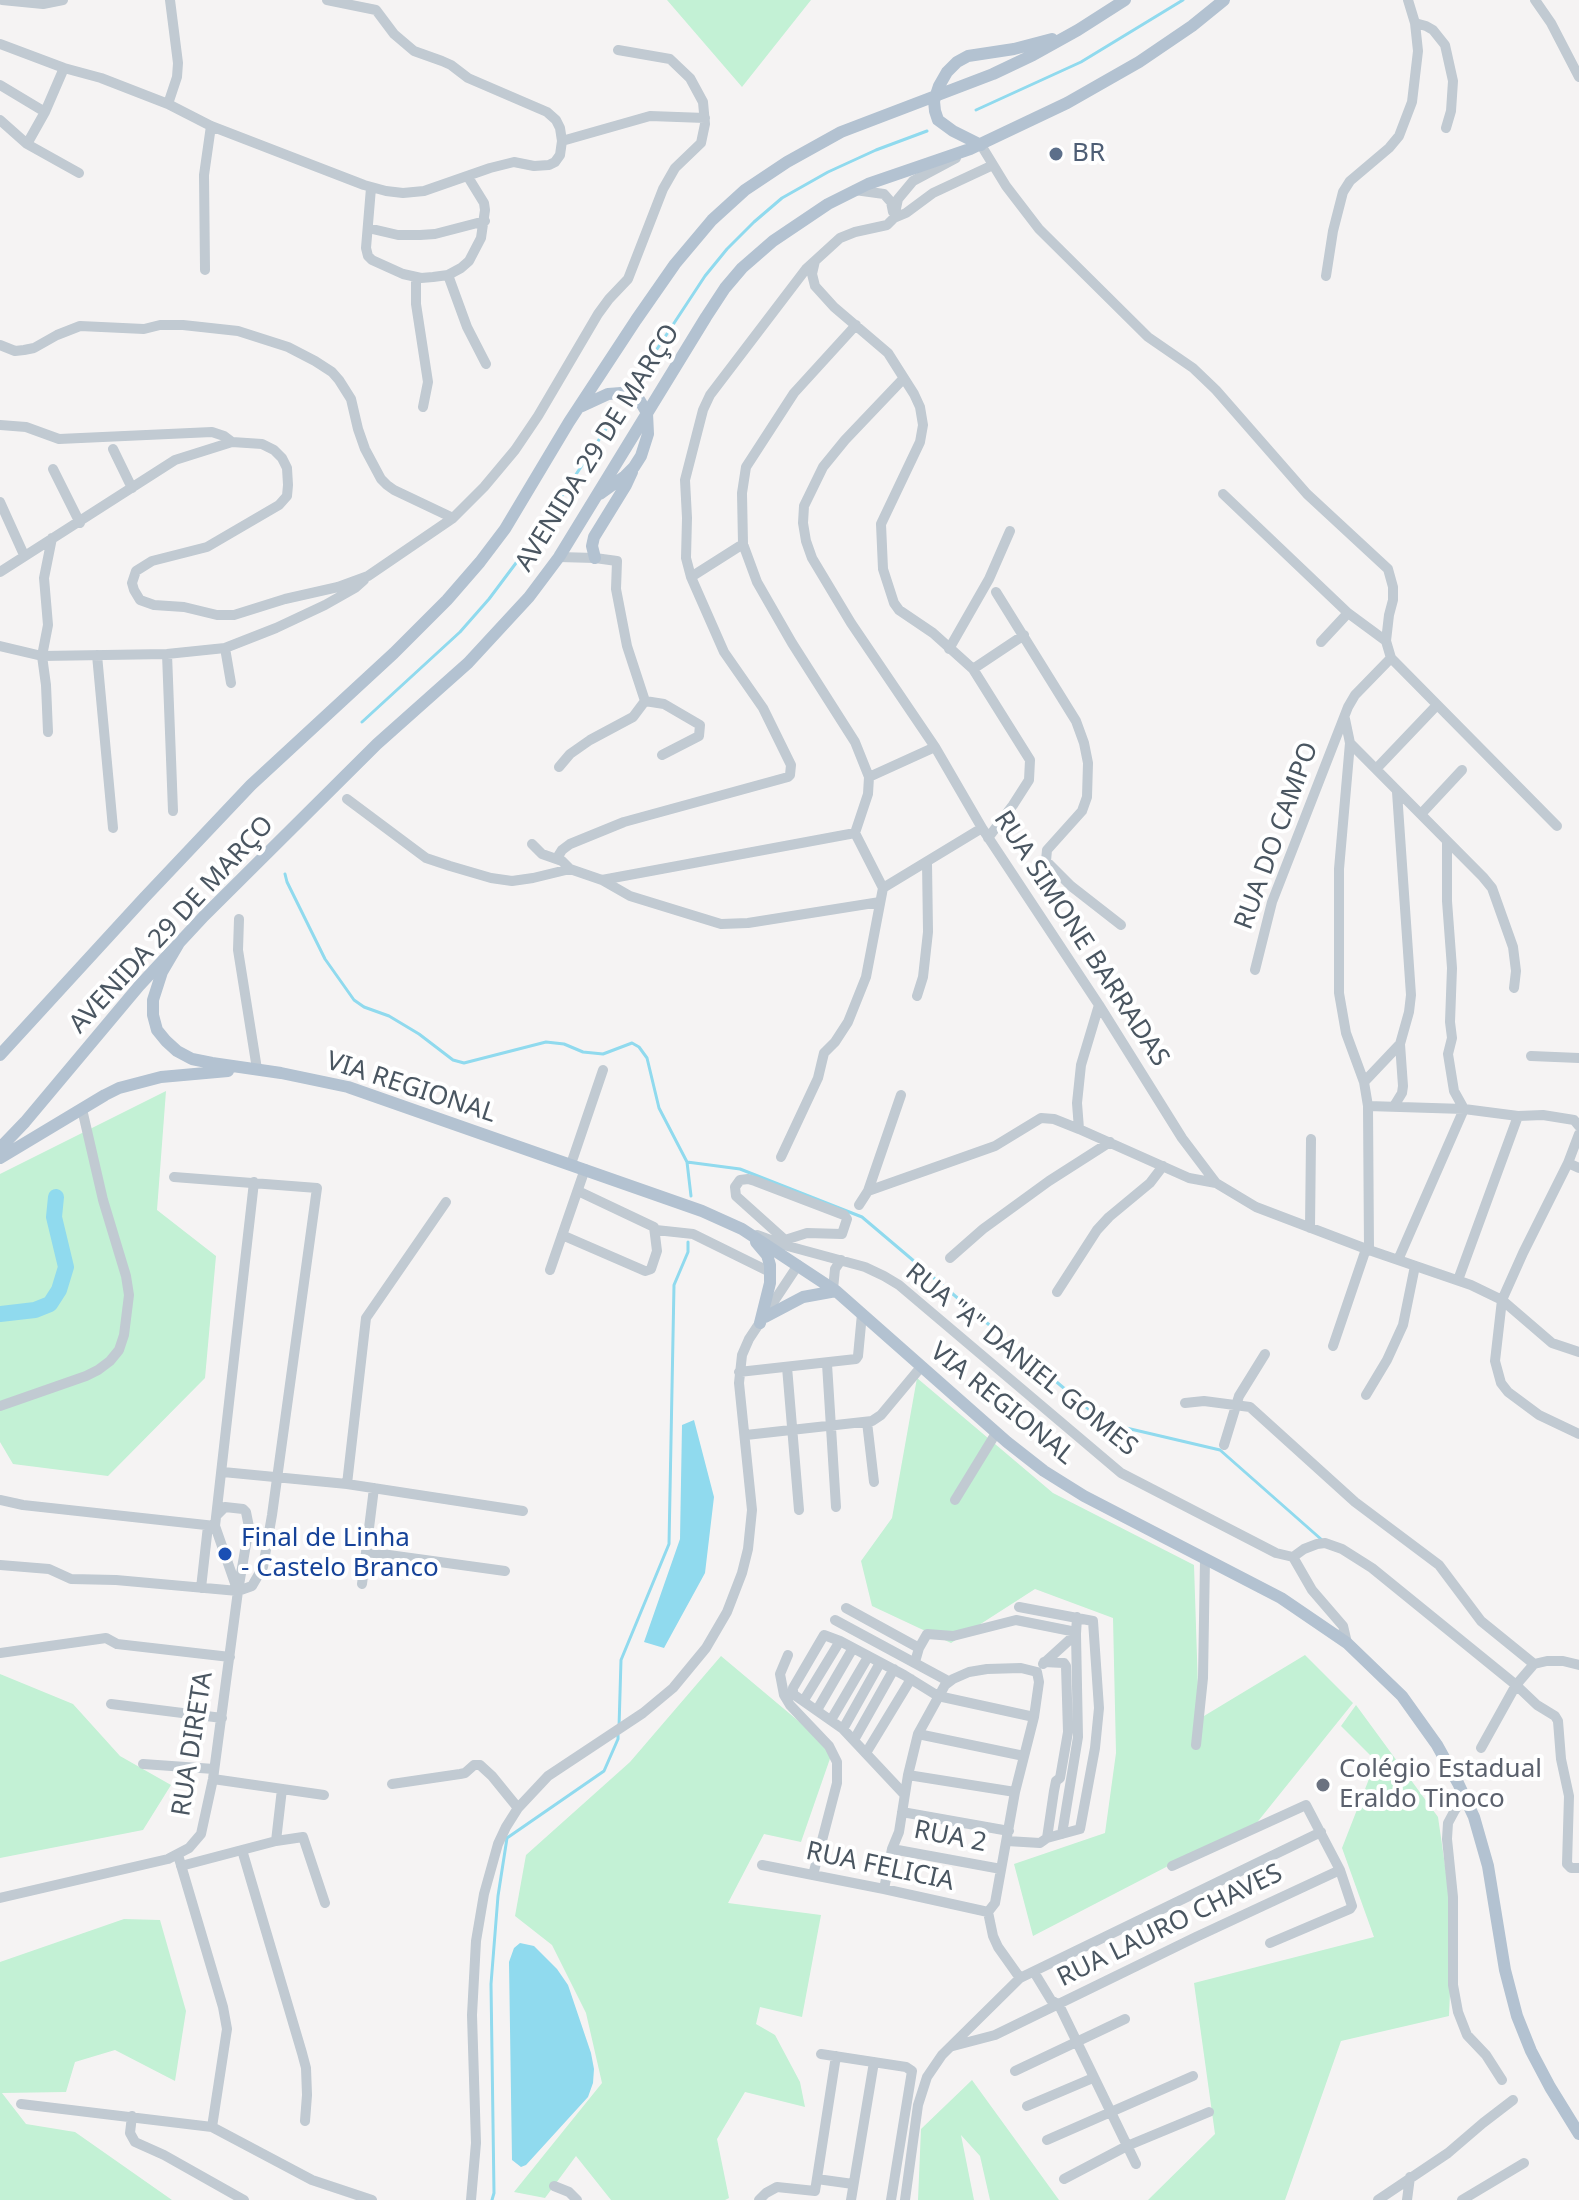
<!DOCTYPE html>
<meta charset="utf-8">
<style>
body{margin:0}
canvas{display:block;background:#f5f3f3}
</style>
<canvas width="1579" height="2200"></canvas>
<script>
const ctx = document.querySelector('canvas').getContext('2d');
ctx.lineJoin = 'round';
function fill(path, color) { ctx.fillStyle = color; ctx.fill(path, 'evenodd'); }
const poly = rows => new Path2D(rows.map(r => 'M' + r).join(''));
function trace(path, color, width, dash) { ctx.strokeStyle = color; ctx.lineWidth = width; ctx.lineCap = dash ? 'butt' : 'round'; ctx.setLineDash(dash || []); ctx.stroke(path); }
function drawText(font, color, halo, rows, align = 'center') {
  ctx.font = font + ' "Noto Sans",sans-serif'; ctx.lineWidth = 8; ctx.setLineDash([]); ctx.textBaseline = 'middle'; ctx.strokeStyle = halo; ctx.fillStyle = color; for (const [text, x, y, turn = 0] of rows) {
    ctx.save(); ctx.translate(x, y); ctx.rotate((+turn || 0) * Math.PI / 180); ctx.textAlign = isNaN(turn) ? turn : align; if (halo) ctx.strokeText(text, 0, 0); ctx.fillText(text, 0, 0); ctx.restore();
  }
}
const green = poly([
 [667,0,811,0,742,87],
 [166,1091,157,1210,216,1256,205,1378,108,1476,13,1464,0,1442,0,1174],
 [917,1378,1053,1493,1194,1565,1199,1719,1305,1655,1353,1703,1255,1825,1170,1865,1033,1936,1014,1864,1105,1833,1116,1753,1113,1618,1035,1589,951,1643,872,1606,861,1561,892,1518],
 [721,1656,833,1750,801,1842,764,1834,728,1903,821,1915,802,2017,760,2007,756,2024,775,2035,800,2082,805,2107,745,2092,717,2139,729,2198,725,2200,611,2200,576,2156,545,2198,514,2192,602,2083,586,2013,552,1945,515,1916,526,1855,630,1762],
 [0,1674,73,1704,120,1756,171,1785,143,1830,0,1858],
 [1356,1705,1438,1817,1453,1921,1449,2016,1341,2041,1285,2200,1148,2200,1215,2134,1194,1983,1374,1937,1342,1848,1376,1761,1341,1726],
 [124,1919,160,1920,186,2011,175,2081,115,2050,75,2062,66,2092,2,2093,26,2124,75,2132,172,2200,0,2200,0,1962],
 [972,2080,1059,2200,990,2200,980,2156,961,2135,974,2200,918,2200,921,2129]
]);
const water = poly([
 [694,1420,714,1497,705,1573,664,1648,644,1642,680,1539,682,1425],
 [520,1943,534,1946,557,1969,568,1985,591,2053,594,2069,593,2083,588,2097,526,2165,521,2167,512,2160,509,1962,514,1948]
]);
const stream = poly([
 [976,110,1081,62,1183,0],
 [634,384,705,276,727,249,754,222,782,198,828,172,876,150,927,131],
 [362,722,460,632,489,599,528,547,608,426],
 [285,874,287,882,325,959,354,1000,364,1007,389,1016,419,1034,453,1060,464,1063,546,1042,564,1044,583,1052,603,1054,632,1043,639,1047,647,1058,659,1108,687,1162,691,1196],
 [687,1162,740,1169,862,1217,1105,1423,1220,1450,1322,1540],
 [619,1727,621,1660,669,1544,674,1285,688,1252,688,1242],
 [492,2200,494,2193,491,1984,498,1896,507,1838,604,1771,618,1739,618,1735]
]);
const river = poly([
 [0,1314,35,1310,50,1304,59,1290,66,1267,54,1217,56,1197]
]);
const minor = poly([
 [2,0,43,4,63,0],
 [1535,0,1551,23,1579,77],
 [1415,23,1426,26,1433,30,1445,45,1453,81,1451,111,1446,128],
 [0,44,64,68,101,78,168,104,211,126,364,185,386,191,403,193,424,191,490,168,514,162,534,166,549,165,555,162,560,155,562,141,560,128,556,120,547,112,468,78,451,65,442,61,414,51,394,34,376,10,327,0],
 [0,85,45,112],
 [168,104,177,77,178,63,170,0],
 [0,120,27,144,79,173],
 [562,141,650,116,705,118],
 [27,144,45,112,64,68],
 [981,145,1006,186,1039,229,1148,337,1193,368,1216,390,1307,494,1388,569,1393,587,1393,600,1389,615,1386,641],
 [371,188,366,248,368,256,372,260,403,274,421,278,433,277,448,275,461,268,469,261,481,238,485,210,484,203,468,177],
 [855,190,884,194,891,202,893,212],
 [894,218,906,213,933,193,993,165],
 [368,228,398,235,420,235,435,234,485,221],
 [815,261,812,274,815,286,834,307,888,353,914,394,920,407,923,425,920,442,881,524,883,569,894,603,899,610,933,633,973,669,1030,760,1029,780,1013,805,988,838],
 [205,270,204,175,211,126],
 [448,275,467,327,486,364],
 [1326,276,1333,231,1343,192,1350,181,1389,148,1399,136,1412,102,1418,51,1415,23,1408,0],
 [416,277,416,304,428,382,423,407],
 [0,345,15,351,24,350,34,348,57,335,80,326,144,329,160,325,183,325,238,331,288,347,315,361,332,372,339,380,351,399,358,429,365,449,381,479,387,485,394,490,453,518,484,487,515,450,538,416,598,314,609,299,628,279,663,189,675,168,701,143,705,124,703,102,690,78,670,59,618,50],
 [904,378,845,440,823,467,804,506,803,523,806,541,812,558,851,623,935,747,982,828,1099,1005,1182,1138,1216,1183,1256,1207,1369,1250,1471,1285,1502,1300,1552,1343,1579,1352],
 [0,425,26,427,59,439,212,432,224,436,232,442,262,444,274,450,282,458,287,468,288,485,287,496,279,505,207,547,152,561,136,571,132,583,134,590,140,600,154,605,184,607,217,615,234,615,285,599,338,587,368,576,453,518],
 [113,449,132,488],
 [53,469,80,523],
 [1223,494,1348,613,1386,641,1391,658,1557,826],
 [0,502,24,555],
 [559,557,595,558,617,561,616,589,627,646,645,701],
 [0,572,175,460,232,442],
 [691,577,743,544],
 [996,592,1076,721,1084,743,1088,763,1087,797,1082,811,1047,850,1046,861,1071,886,1121,925],
 [1321,642,1348,613],
 [0,646,42,656,167,654,225,648,276,628,325,605,355,588,364,580],
 [225,648,231,683],
 [949,649,989,579,1010,531],
 [167,654,173,811],
 [97,655,113,828],
 [973,669,1024,635],
 [645,701,664,704,700,725,699,736,662,755],
 [1345,719,1350,743,1483,877,1492,888,1513,947,1516,971,1514,988],
 [48,732,46,685,42,656,48,625,44,578,52,538],
 [1350,743,1339,869,1339,993,1346,1033,1364,1082,1368,1106,1369,1250],
 [559,767,570,754,590,740,633,717,645,701],
 [1376,769,1437,705],
 [869,777,935,747],
 [347,799,426,858,450,866,491,878,512,881,533,878,570,869],
 [1421,814,1462,770],
 [1447,841,1447,901,1452,968,1450,1022,1452,1038,1448,1054,1454,1091,1464,1109],
 [532,844,542,854,562,861,570,869,602,880,630,896,721,924,748,923,880,902],
 [557,858,562,850,570,844,624,822,788,777,790,775,791,765,763,708,724,652,691,577,686,558,687,518,685,480,703,410,710,395,806,269,840,238,855,232,887,225,894,218,898,199,913,181,956,158],
 [602,880,855,833,868,794,869,777,855,742,792,643,757,582,743,544,742,493,746,467,794,393,856,325],
 [883,888,982,828],
 [239,919,238,950,257,1069],
 [1255,970,1272,902,1348,707,1355,695,1391,658],
 [917,996,923,977,928,932,927,862],
 [1099,1005,1081,1065,1077,1103,1079,1129,1189,1178,1216,1183],
 [1531,1056,1579,1058],
 [1364,1082,1400,1044],
 [1368,1106,1464,1109,1518,1116,1543,1115,1574,1120,1579,1126],
 [1394,1106,1402,1093,1403,1086,1400,1044,1409,1012,1411,995,1397,792],
 [1579,1134,1568,1163,1523,1253,1502,1300,1495,1361,1501,1383,1508,1392,1539,1415,1579,1434],
 [781,1157,818,1078,824,1053,835,1042,848,1022,866,977,883,888,855,833],
 [1568,1163,1579,1168],
 [571,1164,603,1070],
 [868,1191,995,1146,1041,1118,1054,1119,1079,1129],
 [859,1205,868,1191,901,1095],
 [1310,1228,1311,1139],
 [656,1230,693,1234,770,1272],
 [562,1235,645,1271,651,1269,657,1251,654,1227,578,1191],
 [757,1235,784,1245,865,1267,884,1276,899,1285,1121,1473,1276,1553,1293,1557,1312,1590,1343,1626,1347,1643],
 [784,1245,785,1240,736,1196,735,1187,740,1180,748,1179,755,1181,844,1215,847,1219,842,1234,807,1233,785,1240],
 [950,1258,983,1229,1049,1181,1110,1142],
 [1398,1260,1464,1109],
 [550,1270,585,1169],
 [1458,1280,1518,1116],
 [833,1289,835,1269,841,1260],
 [1057,1292,1097,1230,1109,1217,1150,1183,1163,1166],
 [1333,1346,1366,1249],
 [827,1364,836,1507],
 [787,1367,799,1510],
 [739,1372,856,1359,858,1356,862,1314],
 [1366,1395,1387,1360,1403,1325,1415,1266],
 [1185,1403,1204,1401,1250,1407,1355,1502,1439,1565,1481,1621,1534,1664],
 [0,1406,86,1376,98,1370,110,1361,119,1350,124,1335,129,1295,126,1276,103,1200,82,1109],
 [867,1422,874,1482],
 [746,1435,872,1421,881,1415,921,1367],
 [1224,1445,1239,1396,1265,1354],
 [223,1472,347,1484,523,1511],
 [347,1484,366,1318,446,1202],
 [0,1500,23,1505,215,1526],
 [955,1500,996,1433],
 [367,1552,505,1571],
 [1293,1557,1304,1549,1317,1544,1325,1543,1342,1549,1372,1568,1516,1685,1537,1705,1555,1716,1558,1721,1561,1759,1569,1796,1567,1864,1571,1868,1579,1868],
 [0,1565,49,1569,71,1579,116,1580,238,1591,252,1586,263,1567,272,1515,317,1188,174,1177],
 [362,1584,374,1488],
 [201,1588,208,1526],
 [237,1589,215,1526,254,1182],
 [846,1608,919,1648],
 [835,1620,948,1681],
 [0,1653,106,1638,117,1644,230,1657],
 [788,1655,780,1674,784,1695,790,1705,829,1746,837,1762,837,1783,813,1875],
 [915,1662,919,1648,927,1634,953,1636,1016,1620,1076,1632],
 [1044,1662,1064,1663,1066,1666,1068,1732,1060,1778,1056,1781,1054,1791,1047,1838],
 [1043,1664,1076,1634,1077,1617],
 [804,1700,840,1641],
 [111,1704,222,1718],
 [817,1710,853,1648],
 [831,1720,868,1657],
 [843,1729,880,1663],
 [918,1734,1024,1756],
 [854,1740,894,1669],
 [1196,1745,1203,1678,1205,1559],
 [1481,1748,1516,1685,1534,1664,1547,1661,1563,1661,1579,1665],
 [866,1753,911,1679],
 [143,1764,214,1769],
 [908,1775,1015,1792],
 [213,1779,324,1795],
 [392,1784,460,1774,465,1773,474,1765,480,1765,492,1776,518,1808],
 [904,1794,843,1729,793,1694,793,1688,824,1635,840,1641,904,1675,938,1696,1034,1717],
 [1465,1797,1455,1810,1448,1823,1447,1839,1453,1897,1453,1985,1458,2012,1467,2035,1486,2055,1502,2080],
 [902,1812,1009,1831],
 [1062,1834,1078,1737,1076,1634],
 [276,1841,282,1789],
 [1007,1841,1040,1843,1047,1838,1080,1829,1095,1748,1099,1708,1093,1621,1019,1607],
 [892,1849,1001,1869],
 [242,1850,302,2053,306,2068,307,2095,305,2121],
 [178,1855,223,2007,227,2029,212,2127],
 [762,1865,884,1889,988,1912],
 [181,1866,276,1841,303,1837,325,1903],
 [1172,1866,1306,1805,1340,1870,1352,1906,1350,1909,1270,1943],
 [884,1889,892,1849,899,1832,908,1775,918,1734,945,1685,953,1679,969,1672,987,1669,1021,1668,1037,1672],
 [0,1898,168,1859,189,1848,201,1834,213,1779,238,1591,249,1527,246,1512,243,1509,225,1507,217,1515],
 [1034,1972,1051,2000,1059,2005,1136,2164],
 [1020,1978,998,1947,993,1936,988,1912,995,1903,1015,1792,1034,1717,1039,1682,1037,1672],
 [953,2046,995,2035,1196,1937,1340,1870],
 [821,2054,906,2067,912,2071,891,2200],
 [1015,2071,1125,2019],
 [21,2104,212,2127,312,2180,372,2200],
 [1027,2106,1093,2078],
 [132,2116,130,2133,135,2142,164,2155,244,2200],
 [1047,2140,1193,2076],
 [817,2179,853,2184],
 [1064,2179,1127,2146,1209,2112],
 [554,2186,569,2192,577,2200],
 [471,2200,476,2143,472,2015,476,1941,484,1894,498,1844,506,1827,518,1808,548,1776,643,1713,673,1688,706,1648,727,1612,742,1573,748,1549,752,1510,739,1383,742,1355,749,1339,798,1265],
 [759,2200,766,2193,777,2187,815,2191,836,2056],
 [851,2200,874,2062],
 [905,2200,918,2105,927,2077,942,2055,1020,1978,1321,1832],
 [1378,2200,1448,2153,1483,2123,1513,2100],
 [1407,2200,1410,2177],
 [1462,2200,1524,2163]
]);
const major = poly([
 [981,145,953,131,938,120,935,111,934,101,939,86,947,72,957,62,968,56,1014,49,1052,39],
 [582,406,608,394,621,393,633,396,640,401,647,413,648,434,641,456,634,467,625,476,600,494],
 [595,558,592,546,594,537,626,485,632,472],
 [179,943,162,972,153,1000,153,1015,157,1030,166,1041,177,1051,192,1059,212,1063,281,1073,348,1087,702,1211,742,1229,836,1291,1007,1442,1044,1471,1084,1496,1281,1598,1347,1643,1402,1696,1437,1745,1458,1783,1474,1817,1488,1866,1505,1970,1517,2016,1531,2051,1550,2087,1579,2134],
 [0,1055,144,898,251,785,394,653,447,600,480,562,505,529,569,422,636,320,675,264,712,220,745,190,787,162,841,132,993,74,1033,55,1078,30,1125,0],
 [0,1148,25,1122,139,986,204,916,377,744,468,663,529,597,559,557,706,317,725,288,742,268,773,241,828,204,868,184,970,149,1067,103,1139,62,1192,26,1224,0],
 [0,1158,105,1095,119,1088,161,1077,228,1071],
 [756,1242,767,1255,770,1265,770,1283,760,1323],
 [765,1317,803,1297,836,1291]
]);
const markers = [
 [1056,154,8,"#5c6f8a"],
 [225,1554,8,"#1a4fb4"],
 [1323,1785,8,"#6b7280"]
];
const serviceNames = [
 ["BR",1072,154]
];
const streetNames = [
 ["AVENIDA 29 DE MARÇO",598,448,-58],
 ["RUA DO CAMPO",1277,836,-70],
 ["AVENIDA 29 DE MARÇO",172,925,-47],
 ["RUA SIMONE BARRADAS",1081,939,57],
 ["VIA REGIONAL",411,1088,18],
 ["RUA \"A\" DANIEL GOMES",1021,1360,39],
 ["VIA REGIONAL",1002,1404,39],
 ["RUA DIRETA",193,1744,-81],
 ["RUA 2",950,1837,11],
 ["RUA FELICIA",880,1867,12],
 ["RUA LAURO CHAVES",1170,1926,-26]
];
const transitNames = [
 ["Final de Linha",241,1539],
 ["- Castelo Branco",241,1569]
];
const worshipNames = [
 ["Colégio Estadual",1339,1770],
 ["Eraldo Tinoco",1339,1800]
];
fill(green, '#c3f1d5');
fill(water, '#90daee');
trace(stream, '#90daee', 3);
trace(river, '#90daee', 16);
trace(minor, '#c1cad2', 10);
trace(major, '#b3c2d1', 12);
for (const [x, y, r, color] of markers) { const dot = new Path2D(); dot.arc(x, y, r, 0, 2 * Math.PI); ctx.fillStyle = color; ctx.fill(dot); trace(dot, '#fff', 3); }
drawText('26px', '#4e5e75', '#fff', serviceNames, 'left');
drawText('26px', '#4a5661', '#fff', streetNames);
drawText('26px', '#164399', '#fff', transitNames, 'left');
drawText('26px', '#5b616d', '#fff', worshipNames, 'left');
</script>
